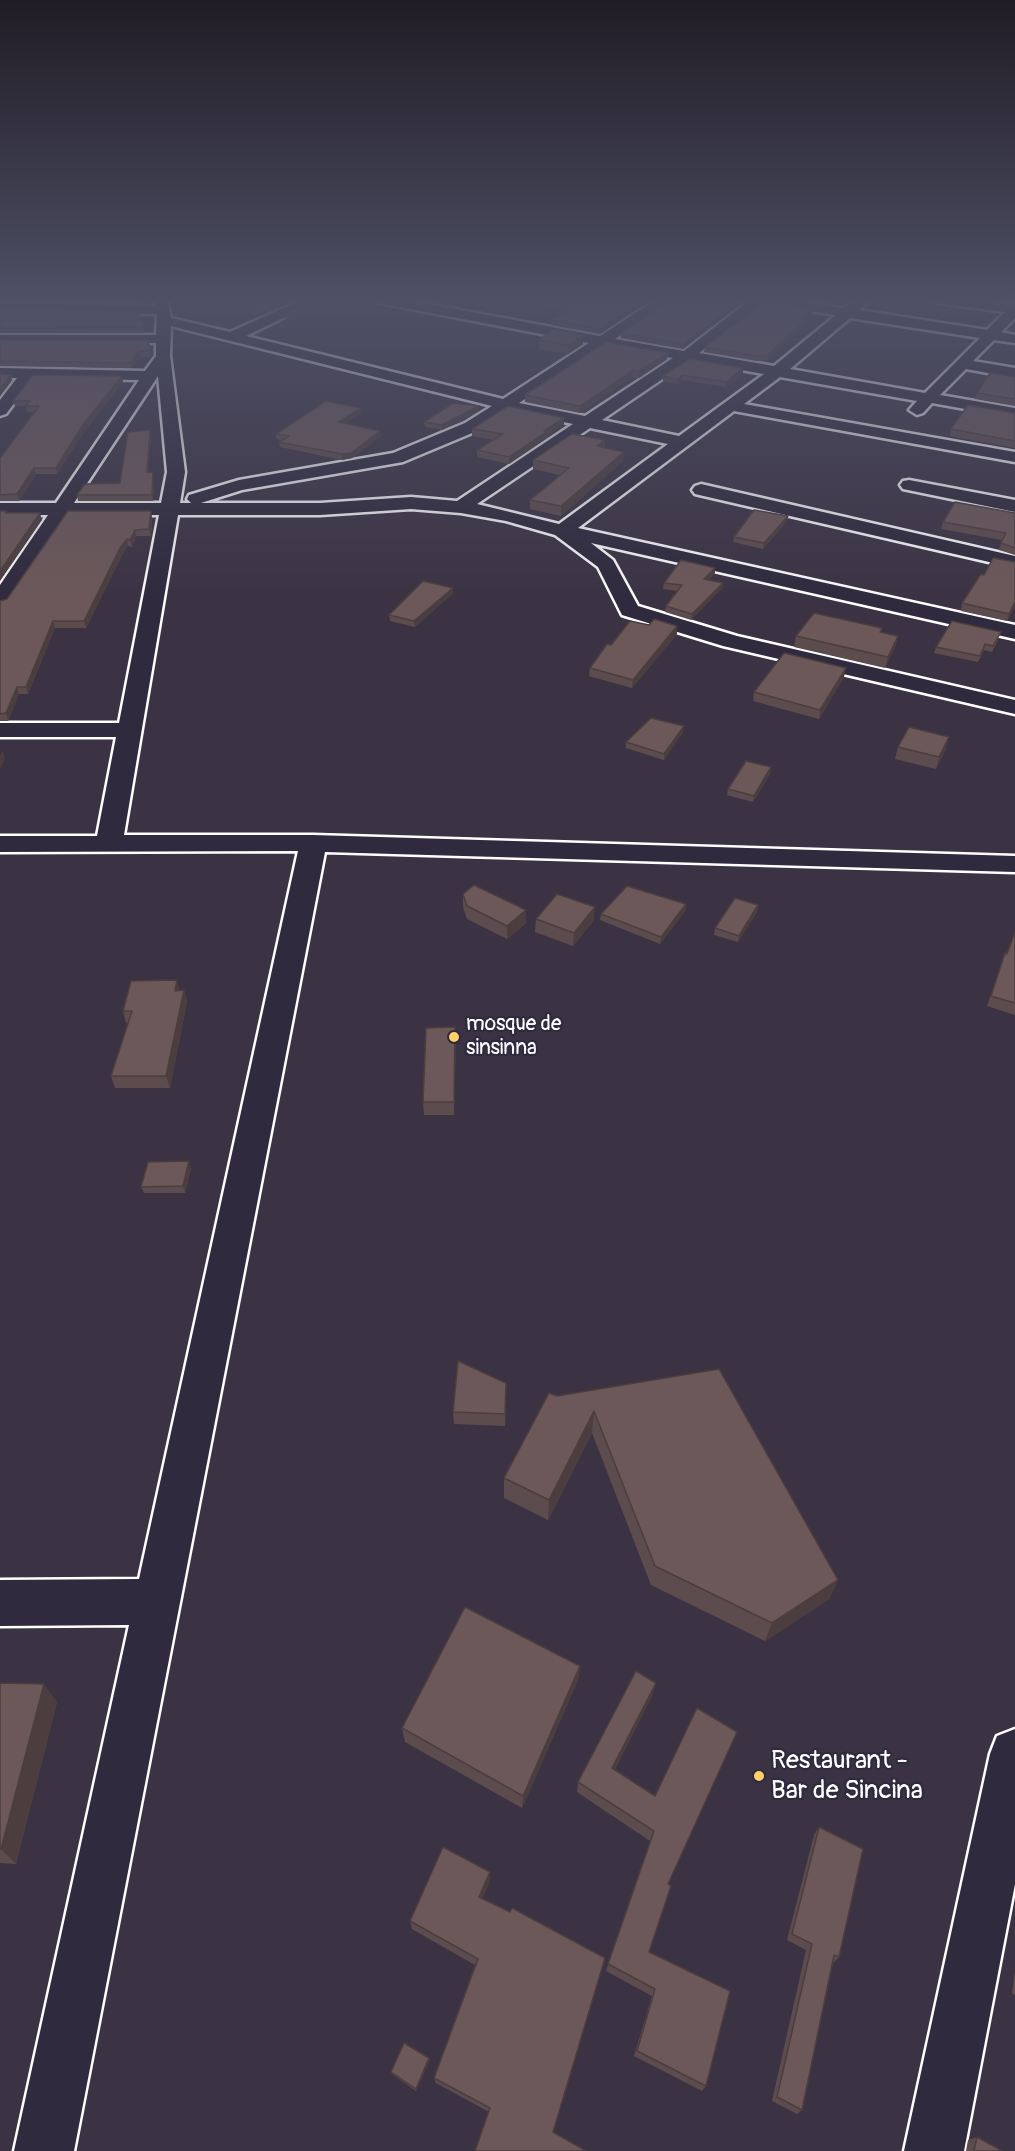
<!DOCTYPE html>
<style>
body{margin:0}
canvas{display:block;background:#3b3343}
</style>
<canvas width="1015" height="2151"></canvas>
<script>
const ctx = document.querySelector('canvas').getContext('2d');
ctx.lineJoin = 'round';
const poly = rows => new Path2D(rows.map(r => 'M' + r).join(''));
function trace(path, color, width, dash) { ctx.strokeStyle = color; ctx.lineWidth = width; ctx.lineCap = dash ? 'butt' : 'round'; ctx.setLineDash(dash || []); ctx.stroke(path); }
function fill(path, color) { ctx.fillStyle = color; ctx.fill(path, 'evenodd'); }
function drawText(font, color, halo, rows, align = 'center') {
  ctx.font = font + ' Pangolin,sans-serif'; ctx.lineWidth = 4.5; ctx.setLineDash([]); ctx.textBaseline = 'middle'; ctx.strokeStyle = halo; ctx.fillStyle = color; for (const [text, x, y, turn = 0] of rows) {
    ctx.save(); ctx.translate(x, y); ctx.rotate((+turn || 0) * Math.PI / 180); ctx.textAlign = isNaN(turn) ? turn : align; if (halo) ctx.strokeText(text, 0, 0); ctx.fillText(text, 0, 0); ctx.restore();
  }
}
const street = poly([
 [153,299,167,299,171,318,230,332,304,299,322,299,246,336,503,399,589,343,379,303,372,299,401,299,600,336,657,299,673,299,615,339,684,351,751,299,784,299,844,308,856,299,871,299,859,310,987,330,1005,312,938,303,931,299,969,299,1015,305,1015,318,1001,332,1015,335,1015,343,994,340,973,361,1015,368,1015,378,966,369,940,395,1015,408,1015,418,932,403,923,413,917,415,909,410,917,401,780,377,744,404,1015,452,1015,462,734,411,578,528,1015,625,1015,639,591,543,613,560,638,606,737,636,1015,700,1015,714,723,646,622,615,598,567,555,535,506,521,461,513,411,509,320,515,178,515,124,835,313,835,1015,856,1015,872,325,852,74,2151,14,2151,129,1625,0,1626,0,1580,139,1579,298,851,0,852,0,836,97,836,116,737,0,737,0,723,119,723,159,515,67,515,7,605,0,607,0,585,48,515,0,515,0,503,56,503,139,380,33,378,6,414,0,416,0,400,17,378,0,378,0,368,145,371,156,356,156,343,0,343,0,335,156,335,157,314,0,311,0,303,156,306,153,299],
 [763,304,836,315,774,366,699,353,763,304],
 [850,318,980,338,925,393,790,369,850,318],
 [171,326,492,406,465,423,393,453,239,480,189,495,187,499,191,503,180,503,185,472,170,356,171,326],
 [605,346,673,358,585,416,519,403,605,346],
 [689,361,764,374,679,436,602,420,689,361],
 [158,376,167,472,161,503,74,503,158,376],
 [508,410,573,424,457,501,411,497,320,503,201,503,242,490,403,462,477,431,508,410],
 [590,428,668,444,559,524,477,504,590,428],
 [909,480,1015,500,1015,512,903,489,900,485,903,481,909,480],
 [701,484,1015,556,1015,568,695,494,692,490,695,486,701,484],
 [1015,1729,1015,1884,964,2151,904,2151,990,1754,997,1736,1015,1729]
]);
const wall = poly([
 [4,299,135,299,135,303,4,301],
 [249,299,298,299,262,315,249,313,249,309,259,303,249,302],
 [318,299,331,299,292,320,286,319,286,314],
 [533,299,651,300,600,334,551,325,551,320,567,310,533,304],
 [690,299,747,299,683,349,621,338,621,333],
 [799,299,826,299,823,303],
 [998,299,1015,299,1015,301],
 [0,308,144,327,145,333,0,333],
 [812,309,812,314,806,319,806,324,768,360,757,361,704,352,705,347],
 [583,335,583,344,568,354,538,349,539,340],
 [0,340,151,351,152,357,140,357,132,368,0,366],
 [668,353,667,359,639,378,632,377,580,413,525,402,525,395],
 [690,359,743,373,726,387,682,380,678,384,663,381,663,376],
 [1015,377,1015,406,975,399,977,393],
 [123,382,84,432,57,474,36,474,19,501,0,501,0,458,34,412,27,412,26,406,15,406,13,401],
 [479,406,479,411,442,430,425,427,424,422],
 [361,413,345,423,380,431,381,436,352,458,342,460,280,447,279,442,283,440,276,439,276,434],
 [1015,413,1015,448,950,436,951,429],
 [564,418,564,424,548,435,547,438,509,464,477,457,477,450,494,440,472,436,472,429],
 [150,430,151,436,148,472,153,472,154,477,153,501,78,501,77,495,120,483],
 [605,440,605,448,624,452,623,461,561,516,530,509,530,500,560,475,533,469,533,460],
 [1015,513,1015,555,999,550,1002,540,941,529,943,522],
 [788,516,787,521,763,549,733,542,734,537],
 [152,517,151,536,136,536,132,547,128,546,122,555,86,628,55,628,28,694,19,694,8,721,0,721,0,601,7,599],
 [1015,562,1015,605,1007,621,961,611,962,603,984,575],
 [715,573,708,580,723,583,722,588,691,620,665,612,666,606,678,591,663,589,664,583],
 [453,588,453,593,415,627,390,621,389,615],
 [649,625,677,626,677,634,632,688,589,676,590,668,611,645],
 [882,628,881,633,898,636,895,647,885,668,794,647,796,636],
 [999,638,992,652,984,650,978,662,934,653,936,647],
 [844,677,819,719,753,701,754,692],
 [683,732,664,760,626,748,626,742],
 [898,747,946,749,936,769,895,759],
 [770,774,753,802,727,795,728,789],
 [463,894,526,923,507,939,467,919,463,907],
 [686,904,685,911,660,944,600,920,601,914],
 [758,905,757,912,738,942,714,935,715,928],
 [536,919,594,920,573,946,535,932],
 [1015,932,1015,1015,987,1006,1005,953,1007,954],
 [184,990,187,1002,170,1088,115,1088,111,1076,128,1023,126,1023,123,1011,180,991],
 [455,1027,454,1115,424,1115,423,1102],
 [191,1168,185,1193,144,1193,141,1187],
 [719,1369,838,1580,829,1599,765,1641,651,1585,592,1433,548,1520,504,1498,504,1478,557,1396],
 [506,1395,505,1426,454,1424,453,1412],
 [580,1666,578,1680,522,1808,405,1742,402,1728],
 [0,1683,57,1702,16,1864,0,1863],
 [653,1694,615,1769,655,1796,732,1743,668,1884,649,1952,706,2086,702,2091,634,2056,652,1996,606,1971,650,1841,577,1792,578,1782],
 [819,1827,839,1957,833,1963,802,2110,797,2114,772,2101,806,1950,787,1940,814,1835],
 [490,1872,490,1881,482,1899,605,1958,489,2112,436,2083,434,2078,475,1965,412,1929,410,1921],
 [1015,1971,1015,1995,1012,1993],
 [430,2060,416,2091,392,2074,391,2072],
 [977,2137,1002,2151,966,2151,968,2140]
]);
const shadedWall = poly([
 [288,299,298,299,262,315,262,311],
 [322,299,331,299,292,320,292,315],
 [646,299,651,299,651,300,600,334,600,329],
 [742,299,747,299,683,349,684,344],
 [812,309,812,314,802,323,803,319],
 [806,319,806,324,768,360,768,355],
 [583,335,583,344,568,354,568,345],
 [139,351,140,357,132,368,131,363],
 [668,353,667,359,639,378,639,371],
 [743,368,743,373,726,387,726,382],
 [633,370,632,377,580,413,580,406],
 [11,375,12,380,0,396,0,389],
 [682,375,682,380,678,384,678,379],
 [122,376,123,382,84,432,57,474,56,468,82,426],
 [479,406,479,411,442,430,442,425],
 [361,408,361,413,339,427,339,422],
 [564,418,564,424,548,435,547,438,509,464,509,457],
 [150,430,151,436,148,477,147,472],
 [380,431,381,436,352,458,342,460,342,454],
 [605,440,604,449,597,446],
 [624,452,623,461,561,516,561,506],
 [34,468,36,474,19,501,17,494],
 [153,472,154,477,153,501,152,495],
 [151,511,152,517,151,536,149,529],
 [40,513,42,520,0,581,0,571],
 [788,516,787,521,763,549,764,543],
 [135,530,136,536,132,547,130,540],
 [127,539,128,546,122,555,86,628,84,621,120,548],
 [715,568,715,573,703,584,704,579],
 [723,583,722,588,691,620,692,614],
 [453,588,453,593,415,627,414,621],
 [1015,602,1015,605,1007,621,1009,614],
 [53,621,55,628,28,694,26,687],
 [677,626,677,634,632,688,633,680],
 [898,636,895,647,885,668,888,657],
 [846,668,844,677,819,719,820,710],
 [17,687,19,694,8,721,6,713],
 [684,726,683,732,664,760,664,754],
 [949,737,946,749,936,769,939,757],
 [3,751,5,758,0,769,0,756],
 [771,767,770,774,753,802,754,796],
 [686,904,685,911,660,944,661,937],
 [758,905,757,912,738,942,739,936],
 [595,907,594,920,573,946,574,933],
 [526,910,526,923,507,939,507,926],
 [177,980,180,992,175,991],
 [184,990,187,1002,170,1088,166,1076],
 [455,1027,456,1040,454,1115,454,1102],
 [189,1161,191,1168,185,1193,183,1186],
 [594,1411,592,1433,548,1520,549,1500],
 [838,1580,829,1599,765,1641,772,1623],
 [580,1666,578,1680,522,1808,523,1796],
 [656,1683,653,1694,610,1778,612,1768],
 [44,1684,57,1702,16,1864,1,1849],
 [490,1872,490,1881,479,1906,479,1897],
 [429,2058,430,2060,416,2091,416,2089]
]);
const building = poly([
 [258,299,288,299,262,311,249,309,266,300,258,299],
 [318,299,322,299,292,315,286,314,318,299],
 [533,299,646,299,600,329,551,320,573,307,533,299],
 [671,299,688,301,690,299,742,299,684,344,621,333,671,299],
 [764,302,812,309,803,319,806,319,768,355,757,356,705,347,764,302],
 [0,308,137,311,144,327,0,328,0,308],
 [554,329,583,335,568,345,539,340,554,329],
 [0,340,147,340,151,351,139,351,131,363,0,361,0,340],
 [606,342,668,353,639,371,633,370,580,406,525,395,606,342],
 [690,359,743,368,726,382,682,375,678,379,663,376,690,359],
 [990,373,1015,377,1015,399,977,393,990,373],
 [0,374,11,375,0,389,0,374],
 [33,375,122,376,82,426,56,468,34,468,17,494,0,495,0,458,39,406,26,406,30,401,13,401,33,375],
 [326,401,361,408,339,422,380,431,351,453,342,454,279,442,289,436,276,434,326,401],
 [453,403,479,406,442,425,424,422,453,403],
 [968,405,1015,413,1015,441,951,429,968,405],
 [508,406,564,418,544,431,548,431,509,457,477,450,503,434,472,429,508,406],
 [150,430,147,472,153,472,152,495,77,495,85,484,120,483,128,432,150,430],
 [572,434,605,440,597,446,624,452,561,506,530,500,569,468,533,460,572,434],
 [955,502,1015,513,1015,548,1001,543,1006,533,943,522,955,502],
 [754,510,788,516,764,543,734,537,754,510],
 [0,511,7,511,5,513,40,513,0,571,0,511],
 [68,511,151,511,149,529,135,530,130,540,127,539,120,548,84,621,53,621,26,687,17,687,6,713,0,714,0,601,7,599,68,511],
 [993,558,1015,562,1015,602,1009,614,962,603,981,574,984,575,993,558],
 [681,560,715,568,704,579,723,583,692,614,666,606,682,585,664,583,681,560],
 [423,581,453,588,414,621,389,615,423,581],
 [814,613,882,628,880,632,898,636,888,657,796,636,814,613],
 [654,619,677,626,633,680,590,668,607,644,611,645,630,621,649,625,654,619],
 [952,621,1001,632,993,646,985,644,980,656,936,647,952,621],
 [784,653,846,668,820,710,754,692,784,653],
 [651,718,684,726,664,754,626,742,651,718],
 [909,727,949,737,939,757,898,747,909,727],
 [746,761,771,767,754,796,728,789,746,761],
 [474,885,526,910,507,926,467,906,463,894,474,885],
 [627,886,686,904,661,937,601,914,627,886],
 [557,894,595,907,574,933,536,919,557,894],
 [735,898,758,905,739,936,715,928,735,898],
 [1015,932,1015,1003,991,996,1005,953,1007,954,1015,932],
 [177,980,175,991,184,990,166,1076,111,1076,132,1011,123,1011,131,981,177,980],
 [455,1027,454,1102,423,1102,426,1028,455,1027],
 [189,1161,183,1186,141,1187,148,1162,189,1161],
 [458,1361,506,1383,505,1414,453,1412,458,1361],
 [719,1369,838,1580,772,1623,655,1566,594,1411,549,1500,504,1478,549,1393,557,1396,719,1369],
 [465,1607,580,1666,523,1796,402,1728,465,1607],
 [636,1671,656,1683,612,1768,655,1796,697,1708,737,1732,668,1884,671,1886,649,1952,730,1991,706,2086,637,2051,655,1989,608,1964,654,1831,578,1782,636,1671],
 [0,1683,44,1684,1,1849,0,1849,0,1683],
 [819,1827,863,1849,839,1957,834,1955,802,2110,777,2097,812,1944,792,1934,819,1827],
 [443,1847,490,1872,479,1897,510,1912,512,1908,605,1958,553,2132,586,2151,475,2151,490,2108,434,2078,478,1959,410,1921,443,1847],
 [404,2043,429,2058,416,2089,391,2072,404,2043],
 [977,2137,1002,2151,974,2151,977,2137]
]);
const markers = [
 [454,1037,6,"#ffd166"],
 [759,1776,6,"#ffd166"]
];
const poiNames = [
 ["mosque de",466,1025],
 ["sinsinna",466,1049]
];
const nearPoinames = [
 ["Restaurant -",771,1761],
 ["Bar de Sincina",771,1791]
];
trace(street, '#fff', 5);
fill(street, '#2f2a3d');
fill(wall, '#5d4c4d');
fill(shadedWall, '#4c3e3e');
fill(building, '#6c5859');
trace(building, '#4c3e3e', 1.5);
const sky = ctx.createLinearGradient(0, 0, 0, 600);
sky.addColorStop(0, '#201c25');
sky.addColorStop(0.5, '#4f5066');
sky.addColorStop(1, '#4f506600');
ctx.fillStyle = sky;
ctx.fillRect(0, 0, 1015, 600);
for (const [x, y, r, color] of markers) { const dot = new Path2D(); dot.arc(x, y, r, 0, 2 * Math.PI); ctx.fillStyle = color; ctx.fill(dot); trace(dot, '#2f2a3d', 2); }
drawText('21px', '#fff', '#2f2a3d', poiNames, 'left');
drawText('26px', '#fff', '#2f2a3d', nearPoinames, 'left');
</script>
